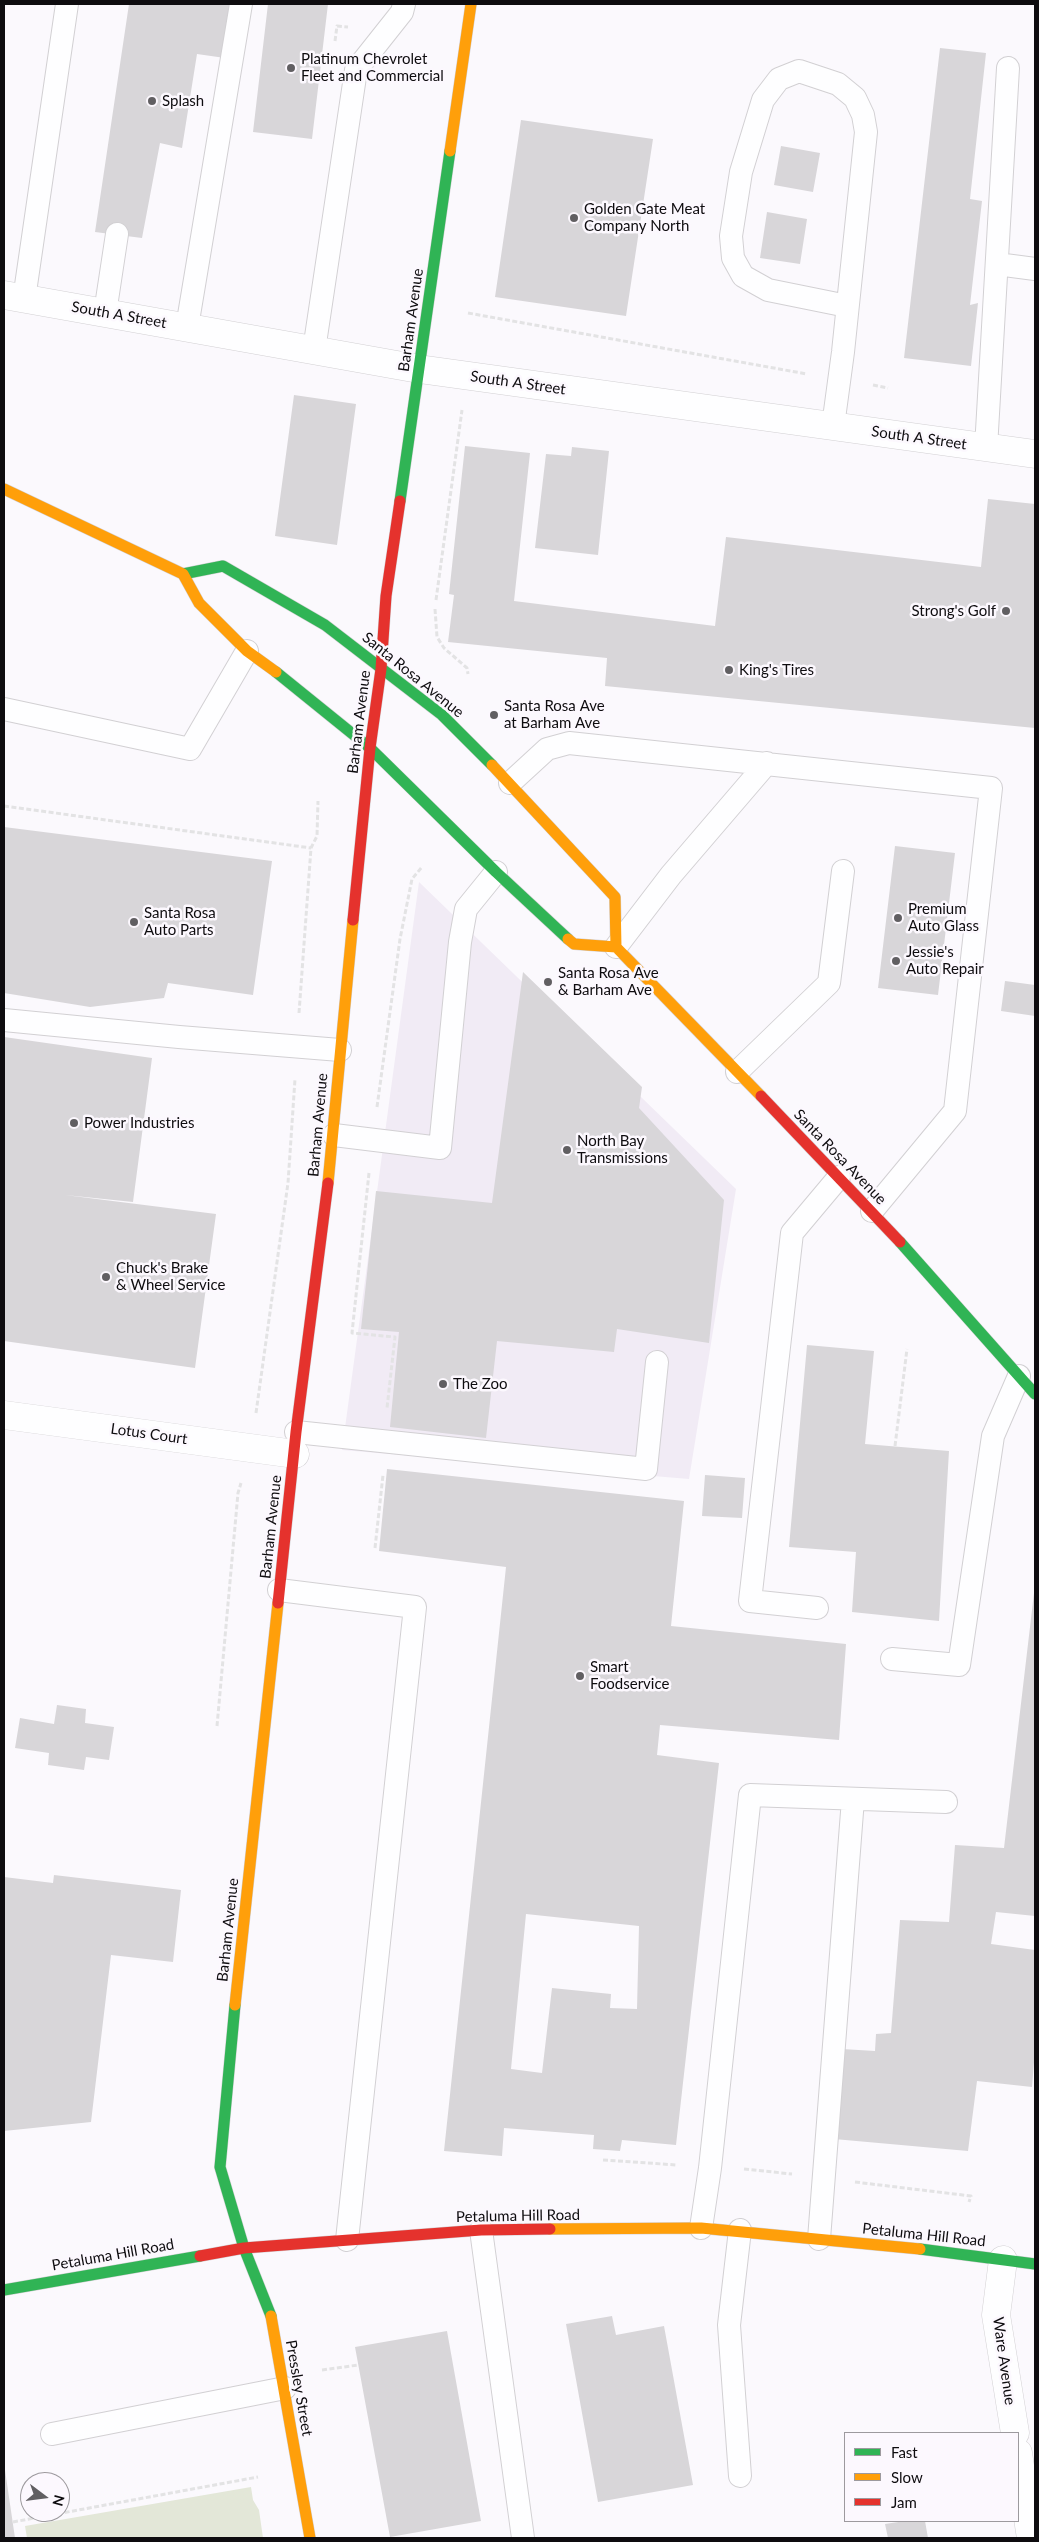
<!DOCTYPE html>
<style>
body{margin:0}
#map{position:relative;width:1039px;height:2542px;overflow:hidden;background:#fbf9fd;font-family:Lato,sans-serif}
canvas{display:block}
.frame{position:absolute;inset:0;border:5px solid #0e0c0f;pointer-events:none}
.legend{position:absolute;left:844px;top:2432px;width:175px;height:90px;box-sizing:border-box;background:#fcf8fe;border:1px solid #9d9a9e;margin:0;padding:6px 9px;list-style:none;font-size:15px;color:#0e0c0f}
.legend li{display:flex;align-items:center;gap:10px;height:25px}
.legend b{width:25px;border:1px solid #9d9a9e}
.north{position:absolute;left:20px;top:2472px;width:50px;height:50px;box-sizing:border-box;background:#fcf8fe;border:1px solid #9d9a9e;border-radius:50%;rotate:105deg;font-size:14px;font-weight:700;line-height:20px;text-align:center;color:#0e0c0f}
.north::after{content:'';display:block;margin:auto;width:18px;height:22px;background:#615f62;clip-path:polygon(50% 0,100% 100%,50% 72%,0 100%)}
</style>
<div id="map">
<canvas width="1039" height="2542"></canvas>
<div class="frame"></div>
<ul class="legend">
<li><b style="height:6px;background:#30b455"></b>Fast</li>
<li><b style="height:6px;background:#ff9f0a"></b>Slow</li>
<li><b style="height:6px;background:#e5322d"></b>Jam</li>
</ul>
<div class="north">N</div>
</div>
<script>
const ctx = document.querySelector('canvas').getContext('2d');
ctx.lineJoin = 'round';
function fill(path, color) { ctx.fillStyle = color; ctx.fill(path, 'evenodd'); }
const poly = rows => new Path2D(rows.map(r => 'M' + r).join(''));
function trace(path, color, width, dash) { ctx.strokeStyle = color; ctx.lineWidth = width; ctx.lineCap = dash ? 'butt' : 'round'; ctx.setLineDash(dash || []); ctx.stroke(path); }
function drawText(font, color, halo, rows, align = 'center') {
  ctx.font = font + ' Lato,sans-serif'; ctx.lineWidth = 5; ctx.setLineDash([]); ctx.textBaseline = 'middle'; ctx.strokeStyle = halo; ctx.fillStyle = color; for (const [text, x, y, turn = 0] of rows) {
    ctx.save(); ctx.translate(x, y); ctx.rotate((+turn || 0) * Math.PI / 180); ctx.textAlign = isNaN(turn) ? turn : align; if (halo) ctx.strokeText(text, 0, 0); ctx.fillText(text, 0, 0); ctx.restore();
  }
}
const built = poly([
 [419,882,736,1189,689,1479,342,1450]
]);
const green = poly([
 [251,2487,253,2500,259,2510,263,2538,27,2538,25,2526]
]);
const building = poly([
 [129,4,235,4,225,58,197,54,182,148,160,143,142,238,95,232],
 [268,4,328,4,312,139,253,132],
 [940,48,986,53,970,199,982,201,970,305,978,303,971,366,904,358],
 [521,120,653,139,626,316,495,297],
 [781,146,820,153,813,192,774,185],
 [767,212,807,219,800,264,760,258],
 [294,395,356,404,337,545,275,536],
 [465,446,530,453,514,601,715,626,726,537,981,567,988,499,1035,504,1035,728,605,686,607,658,448,642,454,595,449,594],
 [572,447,609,451,598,555,535,548,546,454,571,456],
 [4,827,272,861,253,995,168,983,164,998,90,1007,4,993],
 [895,846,955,853,938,995,878,988],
 [523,972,642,1087,639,1108,724,1200,709,1343,617,1329,614,1352,497,1341,486,1438,390,1427,399,1332,361,1329,376,1191,492,1203],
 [1005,981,1035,985,1035,1016,1001,1011],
 [4,1037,152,1058,133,1202,65,1195,216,1214,195,1368,4,1341],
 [807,1345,874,1351,865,1444,949,1451,939,1621,852,1612,856,1552,789,1547],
 [387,1469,684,1501,671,1626,846,1644,839,1740,660,1725,657,1755,719,1763,676,2145,622,2140,620,2151,593,2149,594,2135,504,2128,502,2156,444,2151,506,1567,379,1551],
 [526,1914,639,1926,637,2009,610,2008,611,1994,552,1988,542,2073,511,2069],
 [705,1475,745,1478,742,1518,702,1516],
 [1034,1593,1035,1916,996,1912,991,1944,1035,1950,1035,2050,1032,2087,977,2081,968,2151,834,2139,842,2049,875,2051,876,2034,891,2033,900,1920,949,1922,955,1845,1004,1848],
 [57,1705,86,1709,85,1723,114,1727,109,1760,86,1757,84,1770,48,1765,49,1753,15,1748,20,1718,54,1724],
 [54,1875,181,1890,173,1962,111,1955,91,2122,4,2131,4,1877,53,1883],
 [612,2316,616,2335,664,2326,693,2485,598,2502,566,2324],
 [447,2331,481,2521,390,2537,355,2347],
 [4,2470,5,2470,15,2538,4,2538],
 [905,2521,925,2521,928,2538,888,2538,885,2524]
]);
const path = poly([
 [335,41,337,26,348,27],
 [468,313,807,374],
 [873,385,888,388],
 [436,600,462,410],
 [435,609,437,637,444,648,467,668,468,674],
 [4,806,311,848],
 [299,1013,311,848,317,836,318,801],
 [377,1107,400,939,412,879,422,867],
 [369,1173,352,1333,395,1337,387,1408],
 [256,1413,288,1183,295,1079],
 [895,1446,907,1349],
 [375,1548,383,1475],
 [217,1726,238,1493,241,1483],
 [603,2160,677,2165],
 [744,2169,792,2174],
 [855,2182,971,2196,969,2202],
 [322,2370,358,2365],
 [13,2522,258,2477]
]);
const lane = poly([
 [997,264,1035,269],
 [24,299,67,4],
 [105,313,117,234],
 [187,327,241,4],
 [314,350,356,70,402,12,404,4],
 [833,426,843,352,866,132,863,115,855,98,838,84,799,71,779,79,763,100,741,172,731,236,733,258,743,276,768,290,847,306],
 [986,448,1008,68],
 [4,709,190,749,247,651],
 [510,783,547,749,569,743,991,788,955,1111,872,1211],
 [616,947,671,875,767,763],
 [4,1020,179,1037,340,1050],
 [737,1072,829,983,843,871],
 [334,1135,440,1148,460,942,466,909,496,872],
 [296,1432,646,1469,657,1362],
 [279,1590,415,1607,347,2240],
 [817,1608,750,1601,792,1233,839,1177],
 [892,1659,959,1665,993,1436,1019,1376],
 [701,2228,710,2168,750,1795,946,1802],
 [481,2230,523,2538],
 [740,2230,729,2325,740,2476],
 [819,2239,853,1799],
 [52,2434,285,2388]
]);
const street = poly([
 [4,295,419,369,1035,454],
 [4,1415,295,1454],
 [1003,2260,996,2315,1015,2433],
 [1018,2453,1031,2538]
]);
const fast = poly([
 [400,501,450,151],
 [183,574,223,566,325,625,442,715,492,765],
 [276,672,370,748,496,872,568,939],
 [900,1242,1035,1394],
 [235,2005,220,2167,244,2248,271,2316],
 [920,2249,1035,2264],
 [4,2290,200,2256]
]);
const slow = poly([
 [450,151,471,4],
 [4,489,183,574,199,603,247,651,276,672],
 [492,765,615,897,616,947],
 [568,939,574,944,616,947,761,1096],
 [328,1183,353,920],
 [235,2005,278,1603],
 [550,2229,701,2228,920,2249],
 [271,2316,310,2538]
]);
const jam = poly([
 [353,920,370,748,381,669,386,596,400,501],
 [761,1096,900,1242],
 [278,1603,296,1432,328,1183],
 [200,2256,244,2248,481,2230,550,2229]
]);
const markers = [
 [291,68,5,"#615f62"],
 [152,101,5,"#615f62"],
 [574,218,5,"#615f62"],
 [1006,611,5,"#615f62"],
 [729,670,5,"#615f62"],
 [494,715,5,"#615f62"],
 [898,918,5,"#615f62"],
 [134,922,5,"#615f62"],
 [896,961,5,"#615f62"],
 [548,982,5,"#615f62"],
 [74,1123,5,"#615f62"],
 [567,1150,5,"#615f62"],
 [106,1277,5,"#615f62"],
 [443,1384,5,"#615f62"],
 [580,1676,5,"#615f62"]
];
const poiNames = [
 ["Platinum Chevrolet",301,59],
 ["Fleet and Commercial",301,76],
 ["Splash",162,101],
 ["Golden Gate Meat",584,209],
 ["Company North",584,226],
 ["Strong's Golf",996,611,"right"],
 ["King's Tires",739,670],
 ["Santa Rosa Ave",504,706],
 ["at Barham Ave",504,723],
 ["Premium",908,909],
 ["Auto Glass",908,926],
 ["Santa Rosa",144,913],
 ["Auto Parts",144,930],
 ["Jessie's",906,952],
 ["Auto Repair",906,969],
 ["Santa Rosa Ave",558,973],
 ["& Barham Ave",558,990],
 ["Power Industries",84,1123],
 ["North Bay",577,1141],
 ["Transmissions",577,1158],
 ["Chuck's Brake",116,1268],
 ["& Wheel Service",116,1285],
 ["The Zoo",453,1384],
 ["Smart",590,1667],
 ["Foodservice",590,1684]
];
const streetNames = [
 ["South A Street",119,315,10],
 ["Barham Avenue",411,320,-82],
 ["South A Street",518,383,8],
 ["South A Street",919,438,8],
 ["Santa Rosa Avenue",413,675,39],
 ["Barham Avenue",359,722,-83],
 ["Barham Avenue",318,1125,-85],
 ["Santa Rosa Avenue",840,1157,46],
 ["Lotus Court",149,1434,8],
 ["Barham Avenue",271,1527,-84],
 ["Barham Avenue",228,1930,-84],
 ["Petaluma Hill Road",518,2216,-1],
 ["Petaluma Hill Road",924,2235,6],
 ["Petaluma Hill Road",113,2255,-10],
 ["Ware Avenue",1004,2361,82],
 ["Pressley Street",299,2388,80]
];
fill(built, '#f1ebf5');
fill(green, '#e3e7d8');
fill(building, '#d8d6d9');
trace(lane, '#d2d0d3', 24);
trace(street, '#d2d0d3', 29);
trace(fast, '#d2d0d3', 12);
trace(slow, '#d2d0d3', 12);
trace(jam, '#d2d0d3', 12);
trace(path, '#e3e3e4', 3, [5, 2.5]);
trace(lane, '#fefeff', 22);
trace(street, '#fefeff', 28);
trace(fast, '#30b455', 11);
trace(slow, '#ff9f0a', 11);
trace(jam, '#e5322d', 11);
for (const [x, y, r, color] of markers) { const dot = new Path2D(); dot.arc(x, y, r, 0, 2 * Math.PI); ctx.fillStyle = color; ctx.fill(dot); trace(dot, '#fcf8fe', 2); }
drawText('15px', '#0e0c0f', '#fcf8fe', poiNames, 'left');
drawText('15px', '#0e0c0f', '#fcf8fe', streetNames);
</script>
